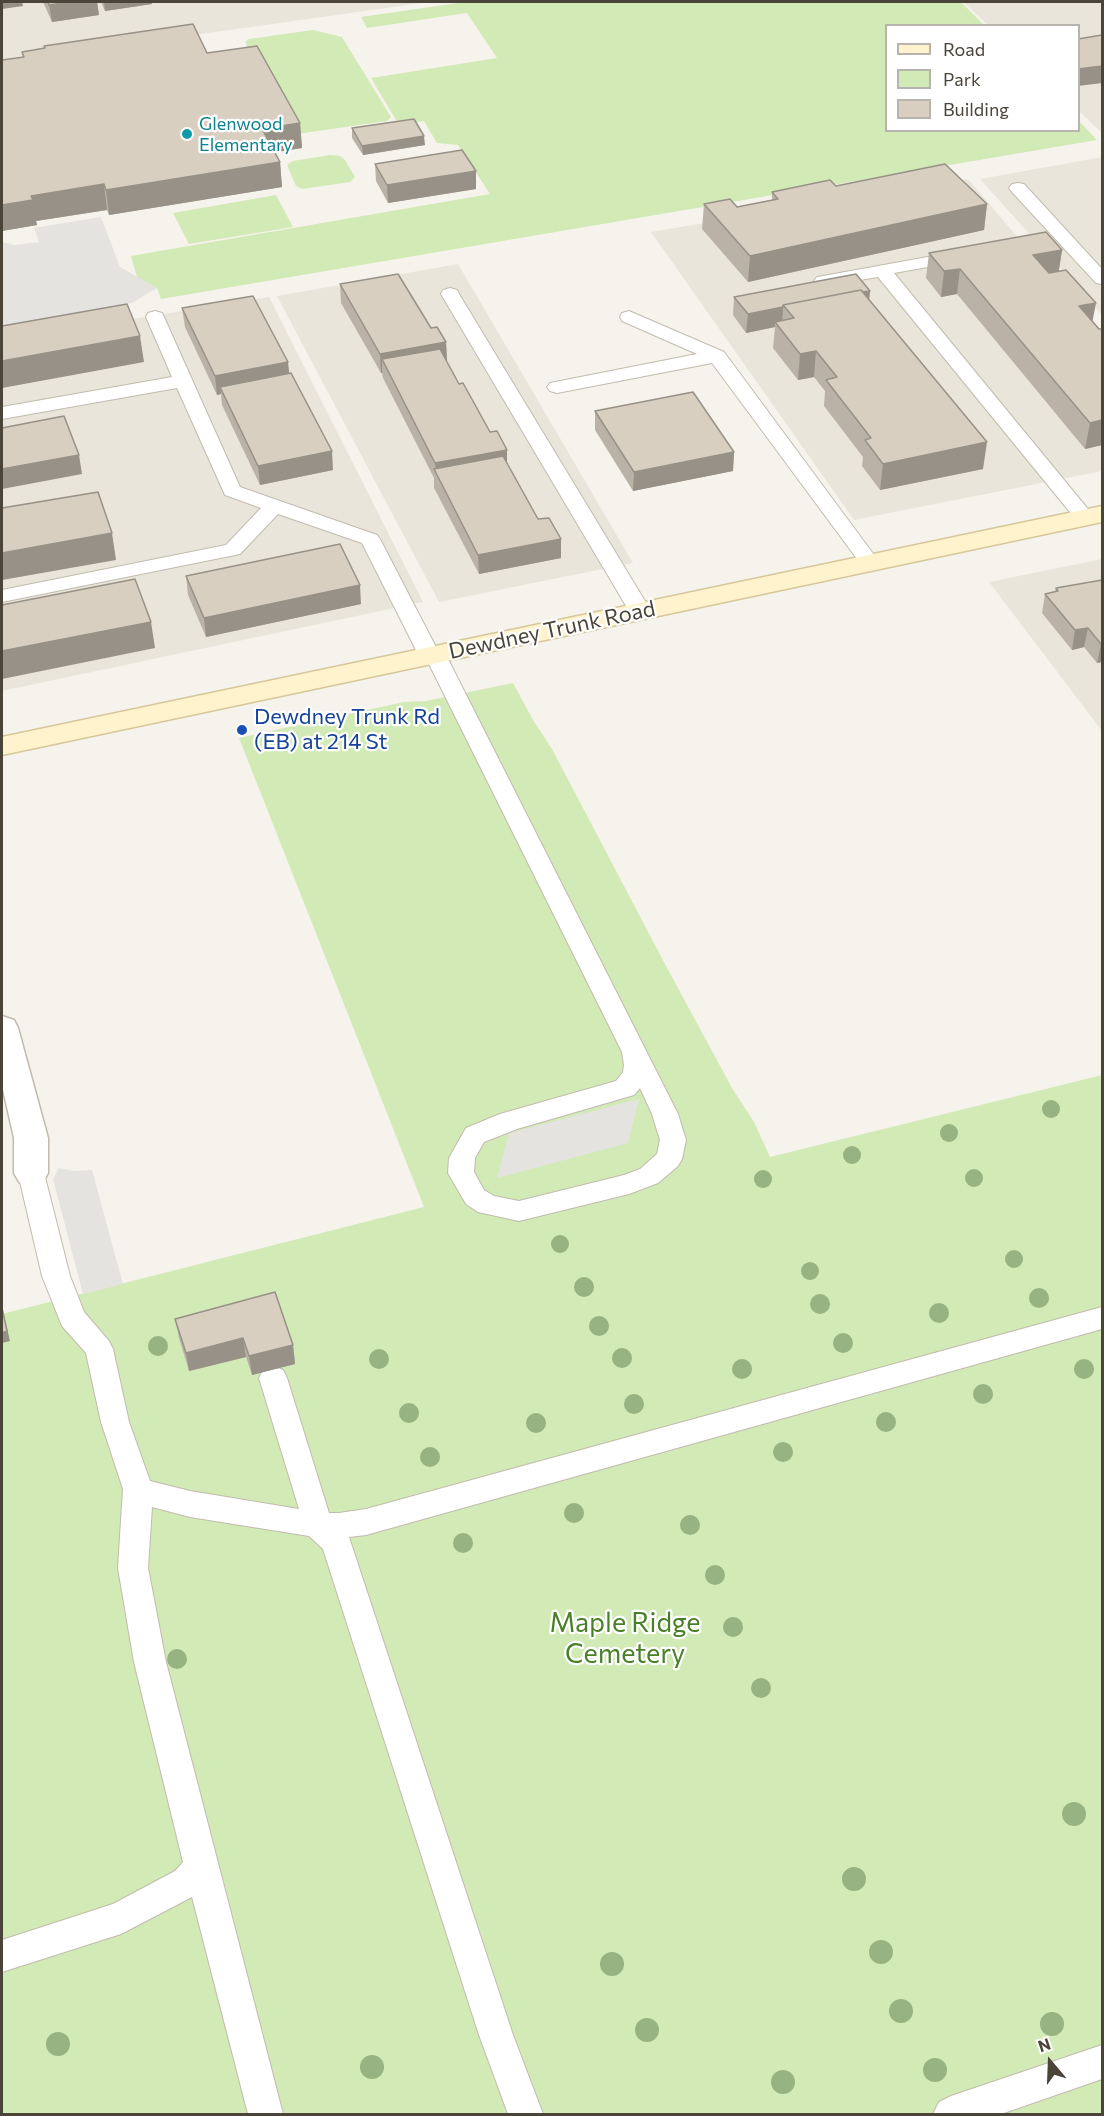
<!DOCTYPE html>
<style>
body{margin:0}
#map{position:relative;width:1104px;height:2116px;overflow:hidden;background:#f6f3ec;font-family:Commissioner,sans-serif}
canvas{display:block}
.frame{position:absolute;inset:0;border:3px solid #4b4439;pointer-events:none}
.legend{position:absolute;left:885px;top:24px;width:195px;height:108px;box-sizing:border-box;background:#fff;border:2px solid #b7b4b0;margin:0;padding:8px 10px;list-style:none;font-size:18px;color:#4b4439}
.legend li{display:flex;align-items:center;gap:12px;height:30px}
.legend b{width:30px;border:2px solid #b7b4b0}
.north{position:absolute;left:1020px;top:2032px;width:60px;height:60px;-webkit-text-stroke:4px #fff;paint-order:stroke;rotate:341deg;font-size:16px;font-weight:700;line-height:24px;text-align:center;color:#4b4439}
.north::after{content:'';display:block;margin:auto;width:21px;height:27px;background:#4b4439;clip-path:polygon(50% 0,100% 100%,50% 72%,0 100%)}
</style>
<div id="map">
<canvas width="1104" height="2116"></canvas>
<div class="frame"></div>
<ul class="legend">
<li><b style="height:8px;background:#fff3cd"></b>Road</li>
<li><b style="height:16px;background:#d2eab5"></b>Park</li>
<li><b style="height:16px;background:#d8cfc1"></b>Building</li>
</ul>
<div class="north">N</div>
</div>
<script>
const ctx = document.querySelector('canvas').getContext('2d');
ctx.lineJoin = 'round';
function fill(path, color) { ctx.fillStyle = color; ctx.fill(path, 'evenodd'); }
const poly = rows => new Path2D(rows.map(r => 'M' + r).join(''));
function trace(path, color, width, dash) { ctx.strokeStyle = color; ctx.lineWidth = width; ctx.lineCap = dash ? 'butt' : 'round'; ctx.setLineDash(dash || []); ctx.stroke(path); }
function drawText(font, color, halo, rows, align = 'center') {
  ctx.font = font + ' Commissioner,sans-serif'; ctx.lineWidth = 4.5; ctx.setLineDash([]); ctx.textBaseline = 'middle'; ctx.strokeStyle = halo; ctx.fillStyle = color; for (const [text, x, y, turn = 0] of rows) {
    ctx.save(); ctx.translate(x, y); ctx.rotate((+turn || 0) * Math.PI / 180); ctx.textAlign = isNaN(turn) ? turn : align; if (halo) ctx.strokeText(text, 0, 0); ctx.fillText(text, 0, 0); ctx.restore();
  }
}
const residential = poly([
 [2,2,429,2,2,62],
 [963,2,1102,2,1102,133,1079,111,1078,26,988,25],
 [1102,157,1102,315,980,179],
 [968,179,1102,336,1102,471,854,520,651,232],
 [458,264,633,563,439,602,277,296],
 [269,297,423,602,2,691,2,340],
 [1102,559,1102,731,989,582]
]);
const green = poly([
 [465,2,961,2,984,25,886,26,886,130,1078,130,1079,121,1097,140,161,299,157,288,137,277,131,256,490,194,458,145,437,143,424,121,399,125,371,78,497,58,467,13,367,28,361,17],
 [313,30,342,37,391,117,387,121,297,134,245,42,249,39],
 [330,155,340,156,345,160,355,177,350,182,302,189,296,186,287,165,293,161],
 [276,195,293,227,189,244,173,213],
 [513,683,533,720,552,749,666,966,732,1088,754,1122,770,1157,1102,1075,1102,2114,2,2114,2,1314,424,1207,239,738,404,702,426,701]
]);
const parking = poly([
 [101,217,120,267,157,288,132,303,2,326,2,242,15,245,39,242,34,228],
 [639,1099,628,1143,497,1178,509,1133],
 [59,1168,75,1171,92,1170,123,1284,83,1294,53,1179]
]);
const lane = poly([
 [1018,183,1024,184,1102,269,1102,284,1096,283,1012,192,1009,188,1012,184,1018,183],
 [961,251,967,252,970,256,967,260,894,273,1092,514,1095,518,1092,522,1078,522,878,277,823,286,817,285,814,281,817,277,823,276,961,251],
 [450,288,457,290,459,294,651,611,648,616,640,618,632,616,629,611,441,294,443,290,450,288],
 [155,311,162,313,164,317,240,487,377,535,380,539,437,649,443,650,446,655,678,1114,686,1140,682,1159,678,1166,658,1183,629,1194,519,1221,478,1212,466,1204,448,1173,449,1158,466,1128,500,1114,616,1081,623,1072,624,1065,622,1052,428,662,422,661,419,656,362,543,278,514,240,554,2,602,2,590,226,545,261,508,225,495,177,388,2,419,2,407,172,377,146,317,148,313,155,311],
 [640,1088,652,1114,660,1140,657,1154,640,1169,624,1175,519,1201,494,1196,484,1190,474,1172,475,1158,484,1142,517,1129,634,1095,640,1088],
 [629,311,724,352,877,559,880,563,877,567,870,569,863,567,712,363,557,393,550,391,547,387,550,383,697,354,622,321,620,317,622,313,629,311],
 [31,1163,40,1166,44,1173,70,1276,84,1312,109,1341,113,1349,129,1422,150,1481,190,1491,299,1509,259,1378,263,1370,273,1366,283,1370,287,1378,329,1513,339,1513,366,1509,1102,1307,1102,1329,366,1535,349,1537,513,2035,543,2114,508,2114,479,2035,323,1549,309,1536,190,1517,152,1507,148,1568,166,1662,283,2114,248,2114,192,1897,121,1934,2,1972,2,1940,113,1904,175,1871,183,1862,134,1662,118,1568,123,1489,101,1422,86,1353,62,1326,42,1276,18,1173,22,1166,31,1163],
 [1102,2045,1102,2079,1001,2114,933,2114,939,2102,951,2096,1102,2045]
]);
const street = poly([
 [2,1016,14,1020,18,1028,48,1138,48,1173,43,1182,31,1186,19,1182,14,1173,14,1138,2,1085,2,1016]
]);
const secondary = poly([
 [1102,506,1102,522,2,755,2,737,1102,506]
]);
const trees = [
 [1051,1109,9],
 [949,1133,9],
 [852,1155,9],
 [974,1178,9],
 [763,1179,9],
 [560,1244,9],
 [1014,1259,9],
 [810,1271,9],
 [584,1287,10],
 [1039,1298,10],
 [820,1304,10],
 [939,1313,10],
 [599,1326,10],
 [843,1343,10],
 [158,1346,10],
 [622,1358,10],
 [379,1359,10],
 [742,1369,10],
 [1084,1369,10],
 [983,1394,10],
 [634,1404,10],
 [409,1413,10],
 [886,1422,10],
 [536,1423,10],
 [783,1452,10],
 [430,1457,10],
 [574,1513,10],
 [690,1525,10],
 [463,1543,10],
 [715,1575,10],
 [733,1627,10],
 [177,1659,10],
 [761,1688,10],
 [1074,1814,12],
 [854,1879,12],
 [881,1952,12],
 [612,1964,12],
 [901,2011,12],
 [1052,2024,12],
 [647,2030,12],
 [58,2044,12],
 [372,2067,12],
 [935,2070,12],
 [783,2082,12]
];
const wall = poly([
 [43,2,97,2,99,15,52,22],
 [101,2,152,2,152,4,105,11],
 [22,52,207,53,300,123,302,148,275,152,280,162,282,187,109,215,107,210,36,221,37,225,2,231,2,60,23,57],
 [352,128,425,145,363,155,352,138],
 [375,164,476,171,476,189,388,203,376,181],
 [836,186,987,204,984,230,748,282,702,229,704,204,737,207,772,200,772,192],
 [1062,250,1059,271,1093,322,1102,445,1085,449,957,294,941,297,926,278,929,253],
 [340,284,431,328,446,342,447,360,446,361,459,384,490,432,507,450,507,464,538,519,561,539,561,558,479,574,434,488,434,478,383,378,382,373,381,373,341,303],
 [870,291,869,300,983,469,880,490,862,466,863,457,824,406,825,391,814,377,798,380,773,348,775,327,746,333,733,315,734,297],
 [182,308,289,373,333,470,260,485,222,405,221,394,217,395,185,327],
 [595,411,734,452,733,471,633,491,595,430],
 [186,576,361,604,206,637,188,595],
 [1102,580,1102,662,1097,663,1084,647,1072,650,1042,613,1045,594,1055,592,1056,588],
 [175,1319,293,1345,295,1364,252,1375,246,1357,189,1371,179,1338]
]);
const shadedWall = poly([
 [2,2,22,2,23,6,2,9],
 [70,2,97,2,99,15,52,22,49,5],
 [104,2,152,2,152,4,105,11],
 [1102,66,1102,83,1078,86,1078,69],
 [300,123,302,148,265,154,262,129],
 [424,136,425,145,363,155,362,146],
 [280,162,282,187,109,215,106,190],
 [476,171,476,189,388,203,387,185],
 [104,184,107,210,36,221,37,225,2,231,2,205,31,196],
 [987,204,984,230,748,282,750,256],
 [1062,250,1058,275,1029,281,1033,255],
 [960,269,957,294,941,297,944,271],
 [870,291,868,309,794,318,785,307],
 [1096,303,1091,329,1079,306],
 [783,307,782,326,775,322,775,327,746,333,748,314],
 [140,336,144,362,2,388,2,361],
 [446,342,447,360,388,372,382,359,382,373,381,373,380,354],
 [816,351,814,377,798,380,800,354],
 [288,362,290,380,220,387,221,394,217,395,215,376],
 [1102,420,1102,445,1085,449,1090,423],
 [987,442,983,469,880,490,883,464],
 [507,450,507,468,436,473,435,463],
 [332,451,333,470,260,485,258,466],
 [734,452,733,471,633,491,634,472],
 [79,455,82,474,2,489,2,469],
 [112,533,116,560,2,580,2,553],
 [561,539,561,558,479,574,478,555],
 [360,585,361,604,206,637,204,618],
 [151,622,155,648,2,679,2,651],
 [1088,628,1084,647,1072,650,1075,630],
 [1102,643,1102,662,1097,663,1101,644],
 [2,1307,10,1341,2,1343],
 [243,1338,246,1357,189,1371,186,1353],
 [293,1345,295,1364,252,1375,249,1356]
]);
const building = poly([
 [48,2,70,2,49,5,48,2],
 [193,24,207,53,257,46,300,123,262,129,280,162,106,190,104,184,31,196,33,200,2,205,2,60,24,57,22,52,45,48,44,46,193,24],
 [1102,35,1102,66,1078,69,1078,39,1102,35],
 [414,119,424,136,362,146,352,128,414,119],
 [462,150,476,171,387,185,375,164,462,150],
 [945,164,987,204,750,256,704,204,730,199,737,207,778,199,772,192,830,180,836,186,945,164],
 [1046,232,1062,250,1033,255,1049,273,1066,270,1096,303,1079,306,1099,329,1102,329,1102,420,1090,423,960,269,944,271,929,253,1046,232],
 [398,274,431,328,437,327,446,342,380,354,340,284,398,274],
 [856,274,870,291,863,292,861,290,783,305,783,307,748,314,734,297,856,274],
 [861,290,987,442,883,464,865,440,871,438,826,380,837,377,816,351,800,354,775,322,794,318,783,305,861,290],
 [253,296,288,362,215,376,182,308,253,296],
 [127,304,140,336,2,361,2,326,127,304],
 [440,349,459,384,463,383,490,432,497,431,507,450,435,463,382,359,440,349],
 [291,373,332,451,258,466,220,387,291,373],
 [693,392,734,452,634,472,595,411,693,392],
 [64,416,79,455,2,469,2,428,64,416],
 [503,456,538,519,549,518,561,539,478,555,434,469,503,456],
 [98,492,112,533,2,553,2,508,98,492],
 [340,544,360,585,204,618,186,576,340,544],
 [135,579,151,622,2,651,2,605,135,579],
 [1102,580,1102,643,1101,644,1088,628,1075,630,1045,594,1058,591,1056,588,1102,580],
 [275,1292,293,1345,249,1356,243,1338,186,1353,175,1319,275,1292],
 [2,1308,7,1331,2,1333,2,1308]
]);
const markers = [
 [187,134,6,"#0f9aa8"],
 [242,730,6,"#1a4fb4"]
];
const farCulturenames = [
 ["Glenwood",199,124],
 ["Elementary",199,145]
];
const streetNames = [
 ["Dewdney Trunk Road",552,630,-12]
];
const transitNames = [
 ["Dewdney Trunk Rd",254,717],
 ["(EB) at 214 St",254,742]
];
const nearParknames = [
 ["Maple Ridge",625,1623],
 ["Cemetery",625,1654]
];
fill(residential, '#eae5da');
fill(green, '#d2eab5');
fill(parking, '#e5e3e0');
trace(lane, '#c2bbae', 2);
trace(street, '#c2bbae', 3);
trace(secondary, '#d6c79b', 3);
fill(lane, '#fff');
fill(street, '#fff');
fill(secondary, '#fff3cd');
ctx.fillStyle = '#97b381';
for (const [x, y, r] of trees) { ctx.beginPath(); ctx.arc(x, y, r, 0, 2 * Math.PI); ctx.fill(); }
fill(wall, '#bab2a6');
fill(shadedWall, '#979187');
fill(building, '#d8cfc1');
trace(building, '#979187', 1.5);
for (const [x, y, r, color] of markers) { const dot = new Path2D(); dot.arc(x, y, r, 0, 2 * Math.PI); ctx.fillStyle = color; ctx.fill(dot); trace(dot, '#fff', 2); }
drawText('18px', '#0d838f', '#fff', farCulturenames, 'left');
drawText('22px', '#4b4439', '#fff', streetNames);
drawText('22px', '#164399', '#fff', transitNames, 'left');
drawText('27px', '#4a7f2a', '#fff', nearParknames);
</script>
